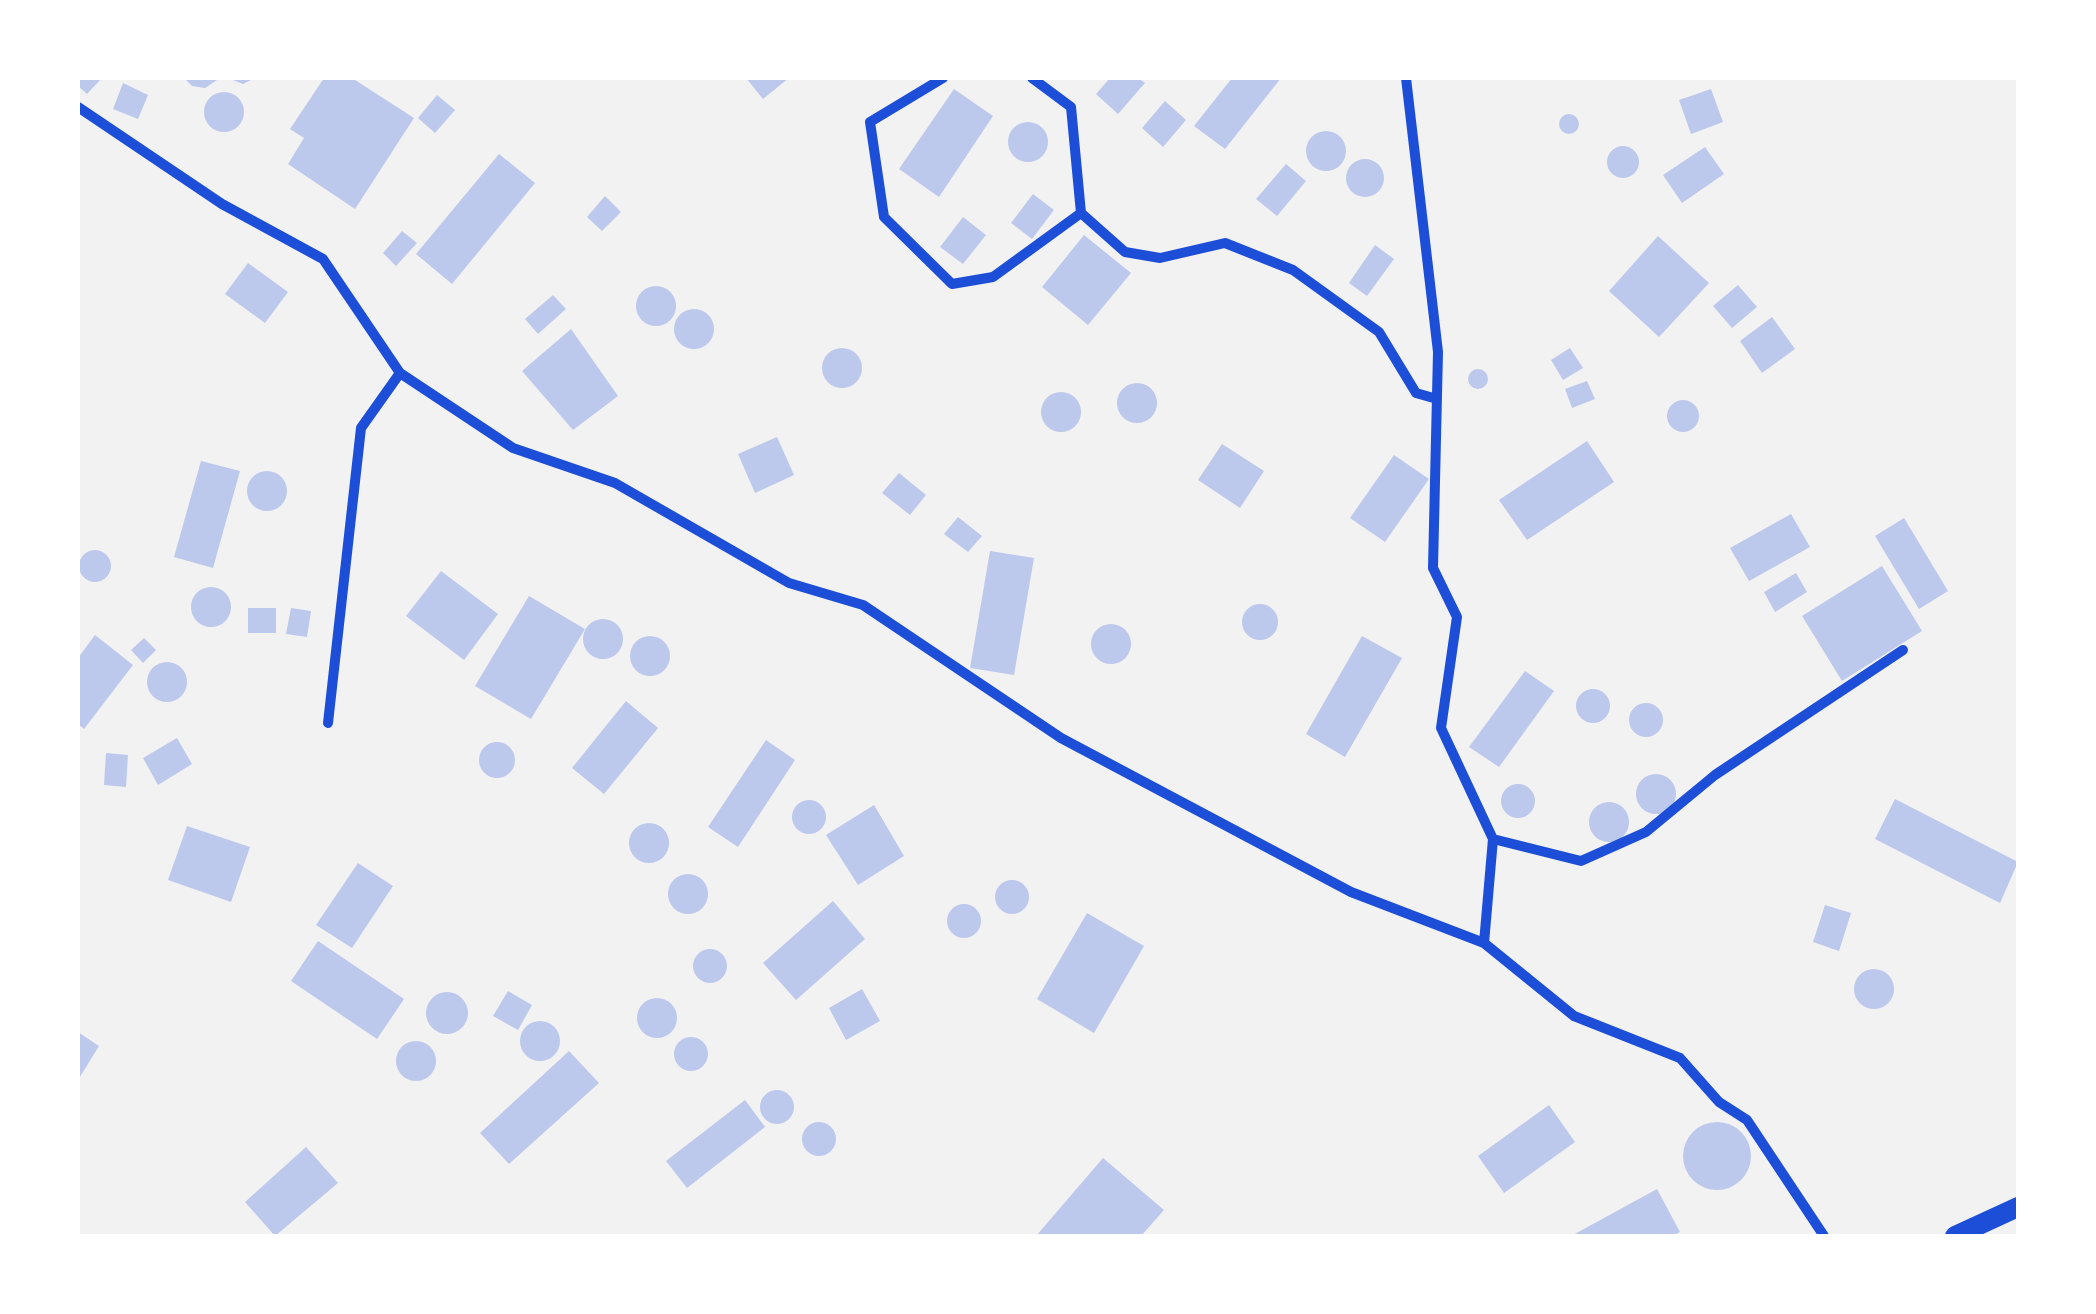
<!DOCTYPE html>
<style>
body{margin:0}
#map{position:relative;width:2096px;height:1314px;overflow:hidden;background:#f2f2f2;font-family:Cabin,sans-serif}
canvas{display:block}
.frame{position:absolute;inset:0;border:80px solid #fff;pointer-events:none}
</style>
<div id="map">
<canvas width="2096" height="1314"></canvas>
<div class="frame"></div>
</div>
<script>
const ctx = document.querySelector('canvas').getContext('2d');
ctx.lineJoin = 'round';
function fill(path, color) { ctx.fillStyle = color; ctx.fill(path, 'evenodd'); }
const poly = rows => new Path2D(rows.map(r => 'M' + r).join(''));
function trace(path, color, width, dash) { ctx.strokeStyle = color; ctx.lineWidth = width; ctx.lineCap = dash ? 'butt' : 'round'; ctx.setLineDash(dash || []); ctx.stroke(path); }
const building = poly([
 [78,78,102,78,87,94,78,86],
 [184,78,220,78,205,88,192,86],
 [228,78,255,78,243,84],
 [324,78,352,78,414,118,355,209,288,164,304,138,290,129],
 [746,78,789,78,763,99],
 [1110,78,1138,78,1145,83,1118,114,1096,94],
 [1232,78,1281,78,1225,149,1194,126],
 [123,83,148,95,138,119,113,109],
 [954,89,993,116,939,197,899,169],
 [1711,89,1723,122,1691,134,1679,100],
 '204 112a20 20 0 1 1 40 0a20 20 0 1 1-40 0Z',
 [437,95,455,110,435,133,418,118],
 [1165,101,1186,120,1163,147,1142,128],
 '1559 124a10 10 0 1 1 20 0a10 10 0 1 1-20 0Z',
 '1008 142a20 20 0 1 1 40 0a20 20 0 1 1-40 0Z',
 '1306 151a20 20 0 1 1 40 0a20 20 0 1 1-40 0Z',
 '1607 162a16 16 0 1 1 32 0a16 16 0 1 1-32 0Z',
 [1705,147,1724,174,1682,203,1663,175],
 [499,154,535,183,452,284,416,254],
 '1346 178a19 19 0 1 1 38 0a19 19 0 1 1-38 0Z',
 [1286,164,1306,181,1277,216,1256,199],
 [1033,194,1054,210,1032,239,1011,223],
 [605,196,621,212,602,231,587,217],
 [963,217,986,235,963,264,940,247],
 [402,231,417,243,396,266,383,253],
 [1084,235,1131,273,1088,325,1042,287],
 [1658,236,1709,283,1659,337,1609,291],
 [1375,245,1394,259,1367,296,1349,283],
 [248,263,288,292,265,323,225,294],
 [1738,285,1757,307,1732,328,1713,306],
 '636 306a20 20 0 1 1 40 0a20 20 0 1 1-40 0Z',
 [553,295,566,309,538,334,525,319],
 '674 329a20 20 0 1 1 40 0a20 20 0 1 1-40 0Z',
 [1772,317,1795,349,1762,373,1740,341],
 [571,329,618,396,573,430,522,371],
 [1570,348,1583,368,1563,380,1551,360],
 '822 368a20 20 0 1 1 40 0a20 20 0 1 1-40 0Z',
 '1468 379a10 10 0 1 1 20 0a10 10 0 1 1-20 0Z',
 [1587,381,1595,399,1572,408,1565,389],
 '1117 403a20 20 0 1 1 40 0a20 20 0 1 1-40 0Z',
 '1041 412a20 20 0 1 1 40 0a20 20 0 1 1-40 0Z',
 '1667 416a16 16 0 1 1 32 0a16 16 0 1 1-32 0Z',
 [777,437,794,475,755,493,738,454],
 [1587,441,1614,482,1527,540,1499,500],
 [1222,444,1264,471,1240,508,1198,480],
 [1394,455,1429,479,1385,542,1350,518],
 [201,461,240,471,213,568,174,557],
 '247 491a20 20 0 1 1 40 0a20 20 0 1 1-40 0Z',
 [899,473,926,495,910,515,882,493],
 [1791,514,1810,547,1749,581,1730,548],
 [958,517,982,536,968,552,944,534],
 [1904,518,1948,591,1919,609,1875,536],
 '79 566a16 16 0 1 1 32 0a16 16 0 1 1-32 0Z',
 [990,551,1034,558,1014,675,970,668],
 [1882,566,1922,631,1842,681,1802,616],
 [441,571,498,614,464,660,406,616],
 [1796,573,1807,592,1775,612,1764,592],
 '191 607a20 20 0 1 1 40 0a20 20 0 1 1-40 0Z',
 [529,596,585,629,531,719,475,686],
 '1242 622a18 18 0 1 1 36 0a18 18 0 1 1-36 0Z',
 [248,608,276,608,276,633,248,633],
 [291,608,311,611,307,637,286,634],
 '583 639a20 20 0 1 1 40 0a20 20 0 1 1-40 0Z',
 '1091 644a20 20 0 1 1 40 0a20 20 0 1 1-40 0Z',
 [95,635,133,665,84,729,78,724,78,658],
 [1362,636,1402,658,1345,757,1306,734],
 '630 656a20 20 0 1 1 40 0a20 20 0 1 1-40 0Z',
 [144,638,156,650,143,663,131,650],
 '147 682a20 20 0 1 1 40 0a20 20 0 1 1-40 0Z',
 [1525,671,1554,691,1499,767,1469,747],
 '1576 706a17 17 0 1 1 34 0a17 17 0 1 1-34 0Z',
 [626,701,658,728,604,794,572,768],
 '1629 720a17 17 0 1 1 34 0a17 17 0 1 1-34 0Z',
 [177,738,192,764,158,785,143,758],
 [766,740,795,760,738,847,708,827],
 '479 760a18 18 0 1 1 36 0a18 18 0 1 1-36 0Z',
 [106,753,128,755,126,787,104,785],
 '1636 794a20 20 0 1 1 40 0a20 20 0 1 1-40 0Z',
 '1501 801a17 17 0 1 1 34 0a17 17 0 1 1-34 0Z',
 [1895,799,2018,862,2000,903,1875,839],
 '792 817a17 17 0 1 1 34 0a17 17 0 1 1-34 0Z',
 '1589 822a20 20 0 1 1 40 0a20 20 0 1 1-40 0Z',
 [874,805,904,856,858,885,826,835],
 '629 843a20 20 0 1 1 40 0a20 20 0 1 1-40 0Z',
 [187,826,250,847,231,902,168,880],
 [358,863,393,886,352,948,316,925],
 '668 894a20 20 0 1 1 40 0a20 20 0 1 1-40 0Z',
 '995 897a17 17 0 1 1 34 0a17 17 0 1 1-34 0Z',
 [833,901,865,939,796,1000,763,963],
 '947 921a17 17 0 1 1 34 0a17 17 0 1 1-34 0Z',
 [1825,905,1851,913,1839,951,1813,942],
 [1087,913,1144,946,1094,1033,1037,999],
 [318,941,404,999,377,1039,291,981],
 '693 966a17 17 0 1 1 34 0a17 17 0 1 1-34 0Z',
 '1854 989a20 20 0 1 1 40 0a20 20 0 1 1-40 0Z',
 [862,989,880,1021,846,1040,829,1008],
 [508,991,532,1005,518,1030,493,1016],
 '426 1013a21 21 0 1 1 42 0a21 21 0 1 1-42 0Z',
 '637 1018a20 20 0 1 1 40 0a20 20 0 1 1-40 0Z',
 '520 1041a20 20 0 1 1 40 0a20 20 0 1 1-40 0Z',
 [78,1032,99,1046,78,1080],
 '674 1054a17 17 0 1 1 34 0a17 17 0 1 1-34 0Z',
 '396 1061a20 20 0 1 1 40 0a20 20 0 1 1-40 0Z',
 [569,1051,599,1083,509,1164,480,1133],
 '760 1107a17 17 0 1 1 34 0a17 17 0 1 1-34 0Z',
 [745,1100,765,1127,687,1188,666,1161],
 [1549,1105,1575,1142,1504,1193,1478,1156],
 '1683 1156a34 34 0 1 1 68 0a34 34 0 1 1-68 0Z',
 '802 1139a17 17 0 1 1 34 0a17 17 0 1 1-34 0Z',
 [306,1147,338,1183,275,1236,245,1202],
 [1103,1158,1164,1210,1141,1236,1036,1236],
 [1657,1189,1680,1232,1672,1236,1571,1236]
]);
const minor = poly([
 [943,78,870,122,884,217,952,284,993,277,1081,213],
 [1032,78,1071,107,1081,213,1125,252,1160,258,1225,243,1293,270,1379,332,1416,393,1437,399],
 [1406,78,1438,352,1433,568,1457,617,1441,728,1493,839,1484,943],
 [78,107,222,204,323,259,400,373,513,448,615,483,789,583,863,605,1061,738,1351,892,1484,943,1574,1016,1680,1058,1719,1102,1747,1120,1824,1236],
 [328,723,361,428,400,373],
 [1493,839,1581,861,1646,832,1715,775,1903,650]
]);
const secondary = poly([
 [1955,1236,2018,1207]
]);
fill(building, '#bdc9ec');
trace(minor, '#1d4ed8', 10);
trace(secondary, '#1d4ed8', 20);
</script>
